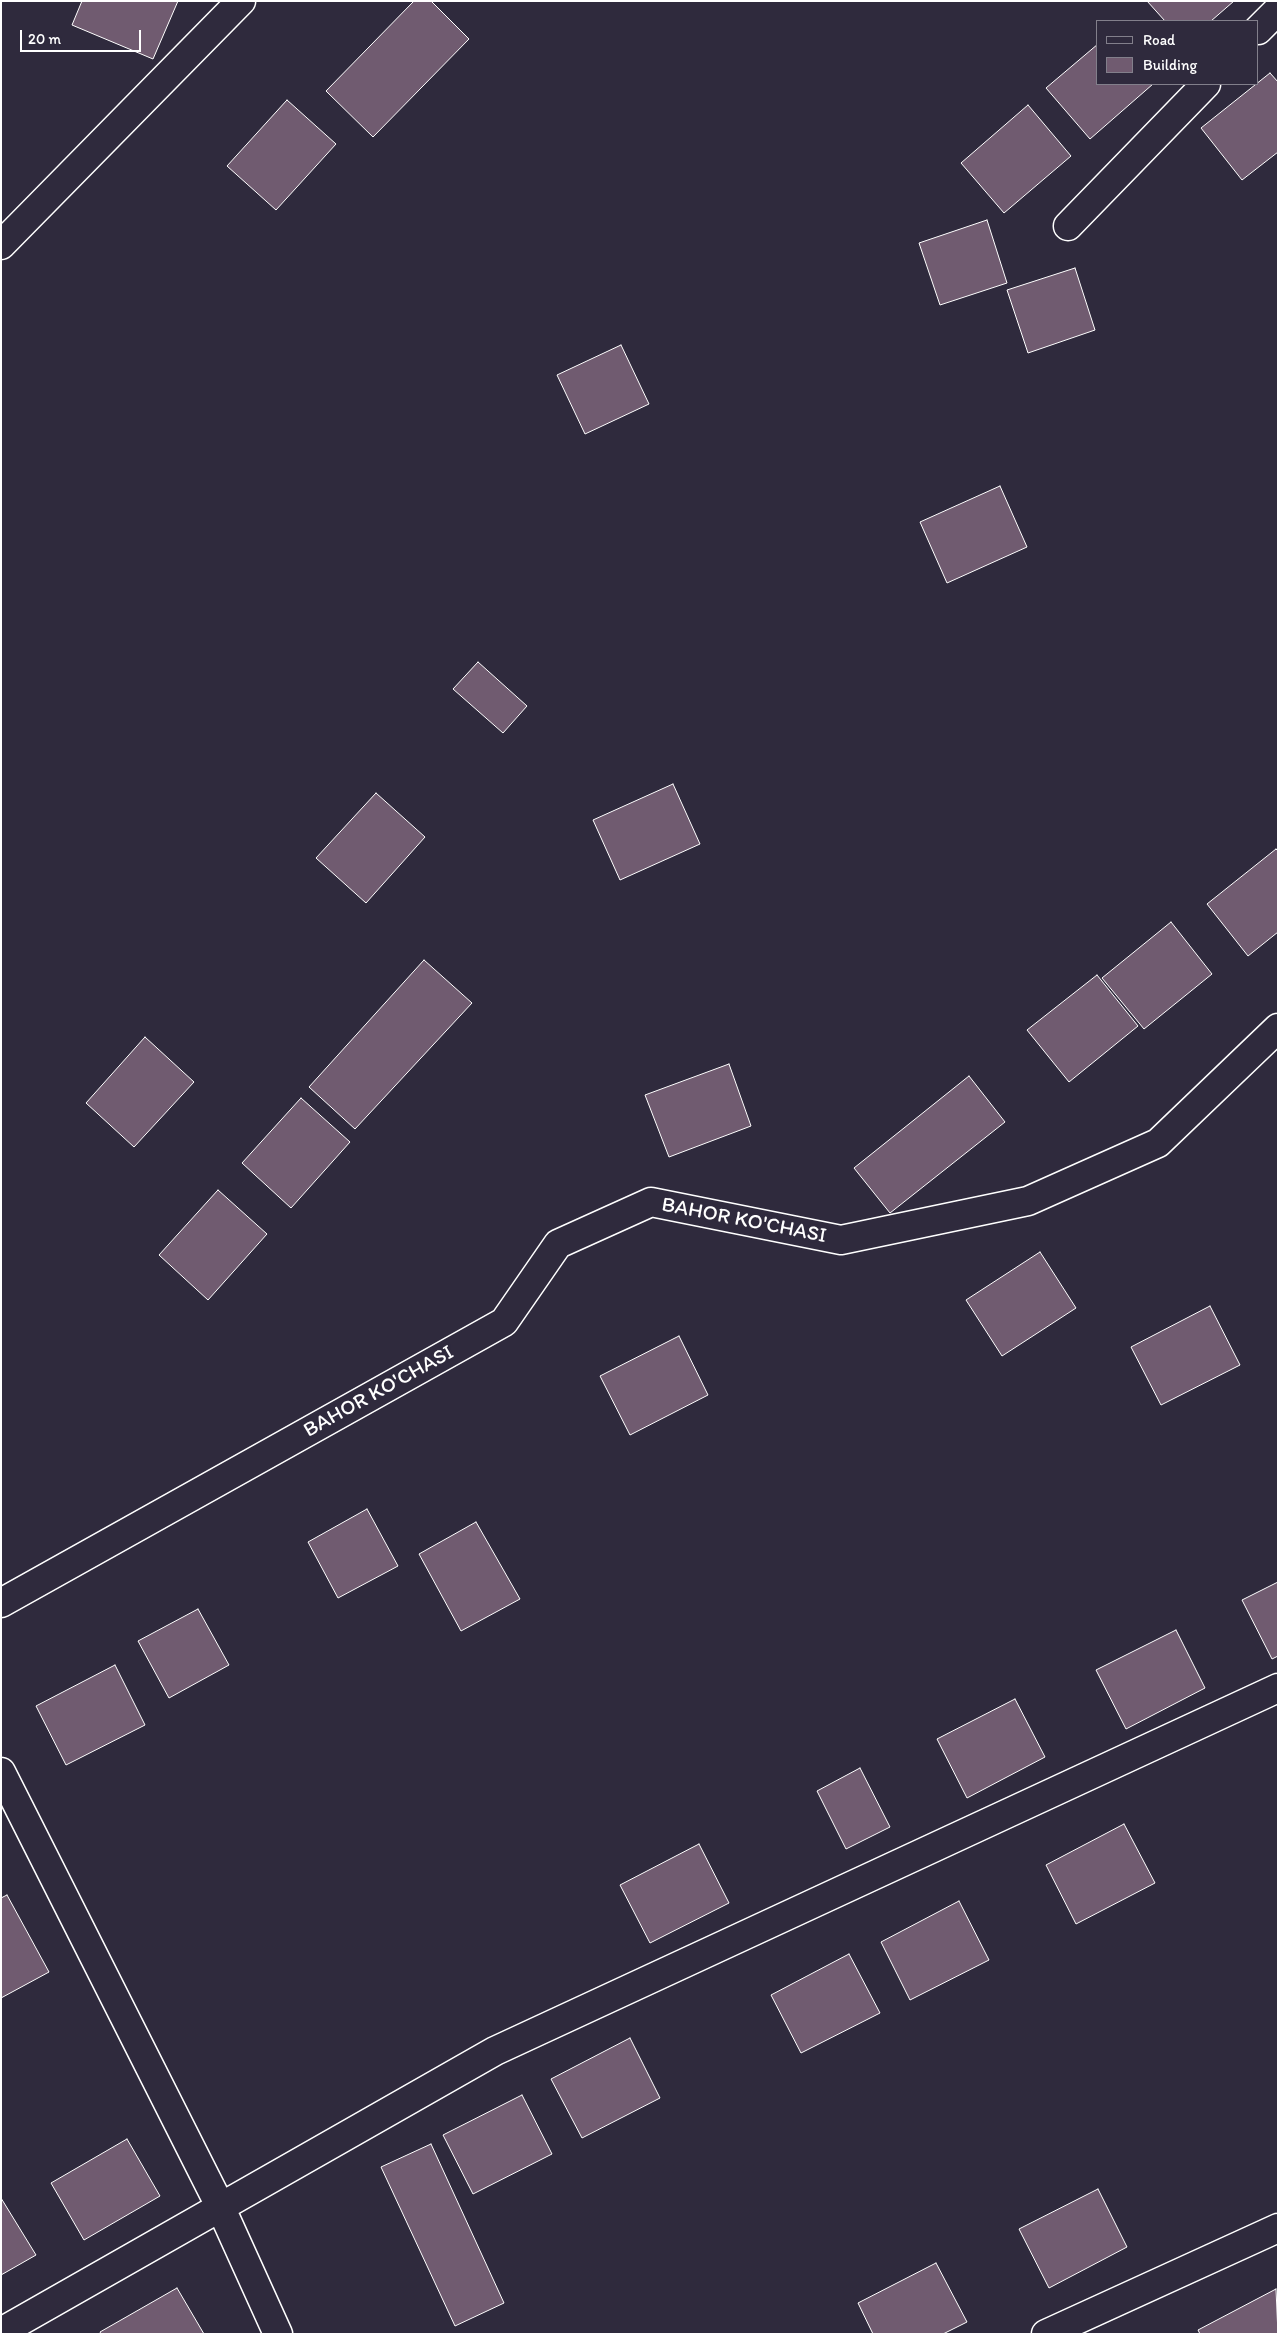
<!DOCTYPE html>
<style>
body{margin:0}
#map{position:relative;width:1279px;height:2335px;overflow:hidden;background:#2f2a3d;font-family:Itim,sans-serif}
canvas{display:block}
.frame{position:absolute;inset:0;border:2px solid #fff;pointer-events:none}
.legend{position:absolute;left:1096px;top:20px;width:162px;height:65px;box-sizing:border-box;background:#2f2a3d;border:1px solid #827f8b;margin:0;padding:6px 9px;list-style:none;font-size:15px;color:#fff}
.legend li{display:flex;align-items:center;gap:10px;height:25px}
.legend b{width:25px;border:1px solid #827f8b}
.scale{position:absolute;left:20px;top:30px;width:121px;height:22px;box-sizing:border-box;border:2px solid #fff;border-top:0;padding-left:6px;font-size:15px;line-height:18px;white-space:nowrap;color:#fff;-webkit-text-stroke:4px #2f2a3d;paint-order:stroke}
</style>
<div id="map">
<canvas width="1279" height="2335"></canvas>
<div class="frame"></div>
<ul class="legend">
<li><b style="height:6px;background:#2f2a3d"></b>Road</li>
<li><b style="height:14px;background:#705b70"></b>Building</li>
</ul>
<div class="scale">20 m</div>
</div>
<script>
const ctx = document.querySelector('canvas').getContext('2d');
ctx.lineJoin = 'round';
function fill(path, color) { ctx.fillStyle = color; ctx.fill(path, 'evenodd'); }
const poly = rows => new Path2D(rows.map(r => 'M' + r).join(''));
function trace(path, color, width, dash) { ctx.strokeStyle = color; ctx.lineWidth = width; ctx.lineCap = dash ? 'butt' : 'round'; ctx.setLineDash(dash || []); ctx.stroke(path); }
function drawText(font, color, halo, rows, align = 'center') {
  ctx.font = font + ' Itim,sans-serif'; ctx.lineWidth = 5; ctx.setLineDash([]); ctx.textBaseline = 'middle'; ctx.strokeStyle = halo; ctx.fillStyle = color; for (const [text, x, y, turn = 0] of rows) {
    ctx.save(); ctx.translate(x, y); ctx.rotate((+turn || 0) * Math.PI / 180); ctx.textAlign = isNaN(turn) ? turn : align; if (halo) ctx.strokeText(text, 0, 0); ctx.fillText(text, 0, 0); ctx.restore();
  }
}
const building = poly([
 [82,1,178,1,153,59,72,25,82,1],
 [414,1,431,1,469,39,373,137,326,91,414,1],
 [1147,1,1234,1,1211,21,1165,21,1147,1],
 [1098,44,1098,84,1153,84,1090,139,1046,88,1098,44],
 [1270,73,1278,82,1278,152,1242,180,1201,128,1270,73],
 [287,100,336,144,276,210,227,166,287,100],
 [1028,105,1071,156,1004,213,961,163,1028,105],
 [987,220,1007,283,940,305,919,243,987,220],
 [1075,268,1095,330,1028,353,1007,290,1075,268],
 [621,345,649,404,585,434,557,375,621,345],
 [1000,486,1027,547,947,583,920,522,1000,486],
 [478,662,527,706,503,733,453,689,478,662],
 [673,784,700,844,620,880,593,820,673,784],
 [376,793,425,837,366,903,316,858,376,793],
 [1276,849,1278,851,1278,932,1248,956,1207,904,1276,849],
 [1171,922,1212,974,1144,1029,1102,978,1171,922],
 [424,960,472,1003,355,1129,309,1087,424,960],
 [1097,975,1138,1026,1069,1082,1027,1030,1097,975],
 [145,1037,194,1082,134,1147,86,1103,145,1037],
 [729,1064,751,1126,669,1157,645,1095,729,1064],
 [969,1076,1005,1122,890,1213,854,1168,969,1076],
 [301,1098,350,1142,291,1208,242,1163,301,1098],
 [218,1190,267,1234,208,1300,159,1255,218,1190],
 [1040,1252,1076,1308,1002,1356,966,1300,1040,1252],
 [1210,1306,1240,1365,1161,1405,1131,1347,1210,1306],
 [679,1336,708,1395,630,1435,600,1376,679,1336],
 [367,1509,398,1566,338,1598,308,1542,367,1509],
 [476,1522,520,1599,461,1631,419,1554,476,1522],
 [1278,1582,1278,1656,1272,1659,1242,1600,1278,1582],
 [198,1609,229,1665,169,1698,138,1641,198,1609],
 [1176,1630,1205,1688,1126,1729,1096,1670,1176,1630],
 [115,1665,145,1725,66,1765,36,1706,115,1665],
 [1015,1699,1045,1757,967,1798,937,1739,1015,1699],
 [860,1768,890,1827,846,1849,817,1791,860,1768],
 [1124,1824,1155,1883,1076,1924,1046,1865,1124,1824],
 [699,1844,729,1903,650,1943,620,1885,699,1844],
 [7,1895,49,1972,1,1998,1,1898,7,1895],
 [959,1901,989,1960,910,2000,881,1942,959,1901],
 [849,1954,880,2013,801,2053,771,1995,849,1954],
 [630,2038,660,2098,582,2138,551,2079,630,2038],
 [522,2095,552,2154,473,2194,443,2135,522,2095],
 [127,2139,160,2196,84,2240,51,2183,127,2139],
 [431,2144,504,2303,455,2326,381,2167,431,2144],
 [1098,2189,1127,2247,1049,2288,1019,2229,1098,2189],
 [1,2198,36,2255,1,2275,1,2198],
 [936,2263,967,2322,943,2334,873,2334,858,2303,936,2263],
 [177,2288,204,2334,101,2334,100,2332,177,2288],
 [1276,2289,1278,2334,1200,2334,1198,2330,1276,2289]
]);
const minor = poly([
 [1258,30,1278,10],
 [1068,226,1206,84],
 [1,245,241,1],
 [1,1772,220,2206,278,2334],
 [1,2332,495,2051,1278,1688],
 [1046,2334,1278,2228]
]);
const tertiary = poly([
 [1,1603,504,1322,558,1244,651,1202,841,1240,1028,1201,1158,1143,1278,1028]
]);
const streetNames = [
 ["BAHOR KO'CHASI",744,1221,11],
 ["BAHOR KO'CHASI",379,1392,-29]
];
fill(building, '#705b70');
trace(building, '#fff', 1);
trace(minor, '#fff', 31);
trace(tertiary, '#fff', 31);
trace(minor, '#2f2a3d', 28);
trace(tertiary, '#2f2a3d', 28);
drawText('21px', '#fff', '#2f2a3d', streetNames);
</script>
